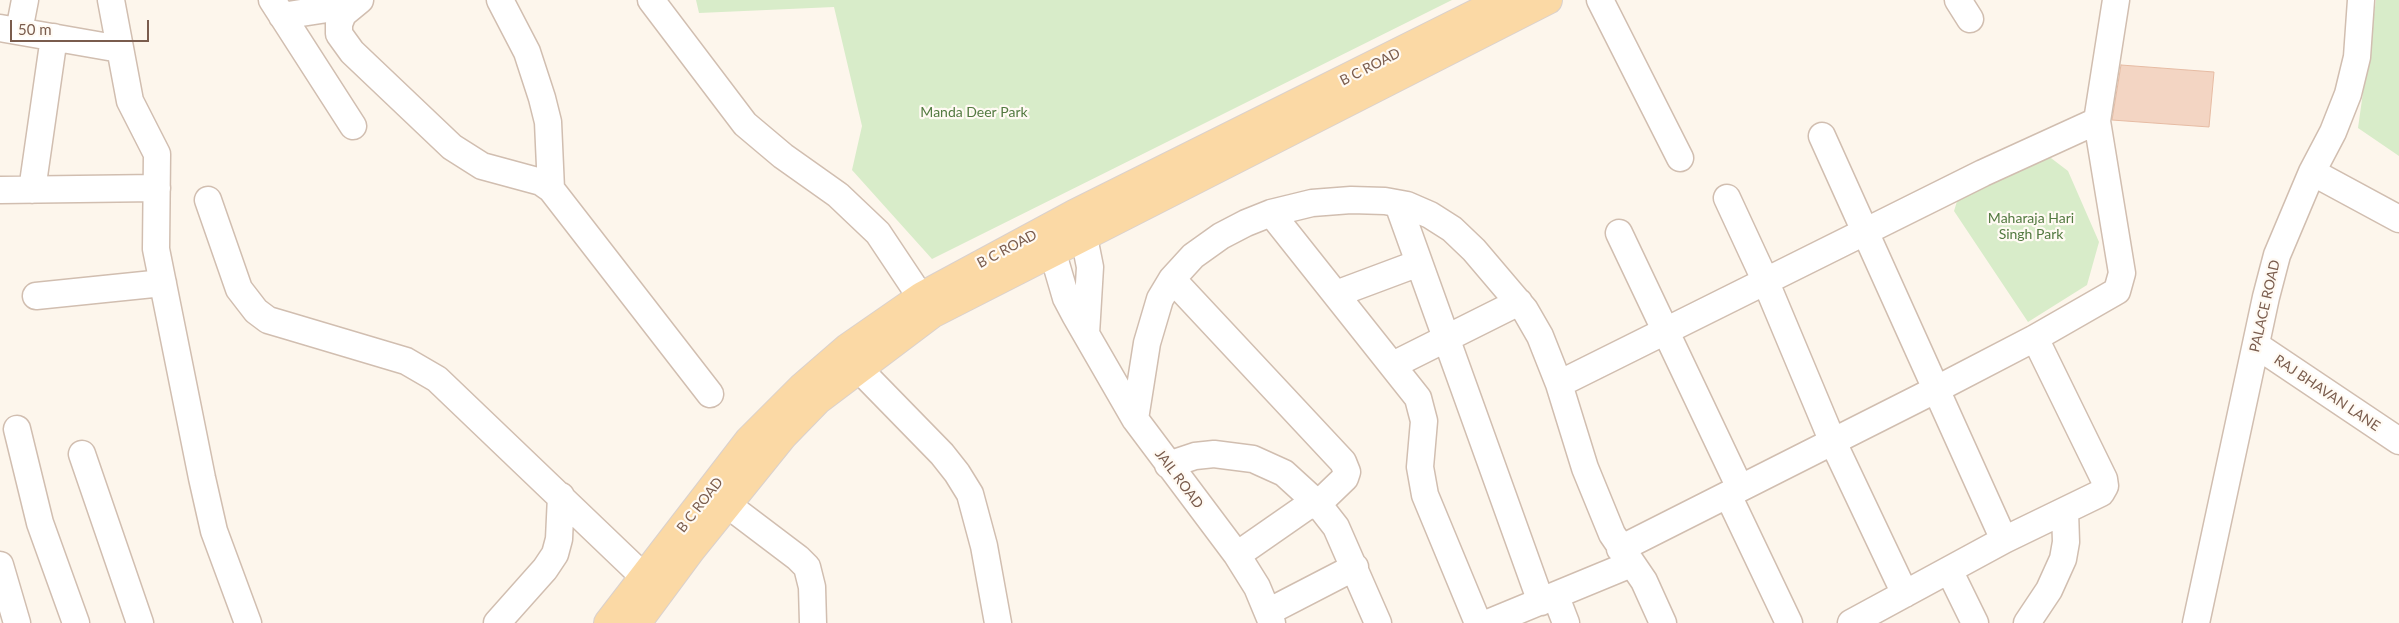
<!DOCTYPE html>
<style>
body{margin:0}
#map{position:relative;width:2399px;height:623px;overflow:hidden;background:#fdf6ec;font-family:Lato,sans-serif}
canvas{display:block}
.scale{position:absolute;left:10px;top:20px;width:139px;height:22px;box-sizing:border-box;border:2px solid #7a5c4d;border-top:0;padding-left:6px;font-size:15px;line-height:18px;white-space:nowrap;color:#7a5c4d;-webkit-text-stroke:4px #fffaf3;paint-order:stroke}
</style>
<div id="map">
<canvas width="2399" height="623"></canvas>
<div class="scale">50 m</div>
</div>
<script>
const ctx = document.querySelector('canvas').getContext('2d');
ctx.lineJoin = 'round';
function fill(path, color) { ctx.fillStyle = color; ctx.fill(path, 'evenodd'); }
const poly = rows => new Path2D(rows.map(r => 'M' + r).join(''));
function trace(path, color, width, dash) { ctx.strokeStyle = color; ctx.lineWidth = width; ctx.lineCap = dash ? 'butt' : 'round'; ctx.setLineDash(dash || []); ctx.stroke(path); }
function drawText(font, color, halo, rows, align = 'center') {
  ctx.font = font + ' Lato,sans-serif'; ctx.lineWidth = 4.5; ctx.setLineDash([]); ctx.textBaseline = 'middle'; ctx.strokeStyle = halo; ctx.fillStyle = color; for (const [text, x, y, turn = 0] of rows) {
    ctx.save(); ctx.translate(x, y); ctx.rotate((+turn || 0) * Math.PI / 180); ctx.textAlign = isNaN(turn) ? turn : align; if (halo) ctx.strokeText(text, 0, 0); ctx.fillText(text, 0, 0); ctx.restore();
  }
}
const green = poly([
 [696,0,1452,0,932,259,852,170,862,126,834,7,699,13],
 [2376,0,2399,0,2399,156,2358,128],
 [2047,155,2068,171,2099,242,2087,285,2028,322,1954,211,1958,198]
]);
const building = poly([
 [2121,65,2214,72,2209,127,2112,120,2121,65]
]);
const minor = poly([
 [111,0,130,101,157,154,156,249,202,478,214,531,248,623],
 [272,0,353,126],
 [360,0,343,14,339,24,339,34,352,52,452,147,482,166,541,182,551,189,710,394],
 [500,0,527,52,542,98,548,122,551,189],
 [651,0,745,124,783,156,838,195,878,233,932,314],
 [1600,0,1680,158],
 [1958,0,1970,19],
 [282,16,353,5],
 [0,28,120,49],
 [19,31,25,0],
 [1822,136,2004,540],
 [2312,172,2399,219],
 [0,190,157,188],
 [32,190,54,37],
 [1727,198,1765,280,1832,440,1905,594],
 [208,200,239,289,256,311,268,320,285,325,406,361,437,379,644,577],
 [1398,204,1541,602],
 [1271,213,1418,398,1424,421,1420,467,1425,495,1478,623],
 [1075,217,1084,237,1090,267,1086,334],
 [1047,233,1066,298,1075,315,1135,419,1237,555,1257,587,1272,623],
 [1619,233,1740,488],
 [1172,279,1343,462,1347,472,1345,478,1318,504,1306,507,1237,555],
 [1336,294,1419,263],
 [36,296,163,283],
 [2256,345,2399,441],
 [1393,365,1519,302],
 [858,368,942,454,957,473,970,494,984,546,998,623],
 [1559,384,1983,173,2097,121],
 [1135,419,1147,343,1160,299,1172,279,1193,256,1221,236,1246,223,1271,213,1312,203,1351,200,1385,201,1407,205,1430,215,1452,229,1474,250,1525,310,1540,336,1559,384,1585,468,1612,534,1644,581,1663,623],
 [17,429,40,523,76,623],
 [82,454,140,623],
 [1168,465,1195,456,1214,454,1253,459,1284,473,1318,504,1336,527,1378,623],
 [1728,495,1789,623],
 [728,505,798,558,807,567,812,587,813,623],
 [1620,549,1935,390,2035,338,2117,291,2122,273,2097,121,2116,0],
 [0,565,17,623],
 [1949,570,1975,623],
 [1556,597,1566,623],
 [1268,612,1355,567],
 [497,623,545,569,555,554,559,539,561,496],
 [1488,623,1631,564],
 [1851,623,2004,540,2101,493,2105,486,2104,479,2035,338],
 [2027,623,2049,590,2063,559,2066,542,2065,511],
 [2196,623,2266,297,2277,255,2312,172,2333,132,2348,94,2357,57,2361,0]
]);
const major = poly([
 [608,623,749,440,802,387,847,348,922,296,1074,214,1503,0],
 [637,623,691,550,783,436,818,400,932,314,1548,0]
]);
const streetNames = [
 ["B C ROAD",1370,67,-27],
 ["B C ROAD",1007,249,-28],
 ["PALACE ROAD",2265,306,-77],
 ["RAJ BHAVAN LANE",2327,393,34],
 ["JAIL ROAD",1179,479,53],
 ["B C ROAD",700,505,-52]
];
const parkNames = [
 ["Manda Deer Park",974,112],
 ["Maharaja Hari",2031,218],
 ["Singh Park",2031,234]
];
fill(green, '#d8ecc9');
fill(building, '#f3d5c3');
trace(building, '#e6bba3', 1);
trace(minor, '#d1beb0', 29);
trace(major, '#dad1cd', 30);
trace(minor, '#fff', 26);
trace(major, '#fbd9a5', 28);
drawText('14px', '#7a5c4d', '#fffaf3', streetNames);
drawText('14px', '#537a41', '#fffaf3', parkNames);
</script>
